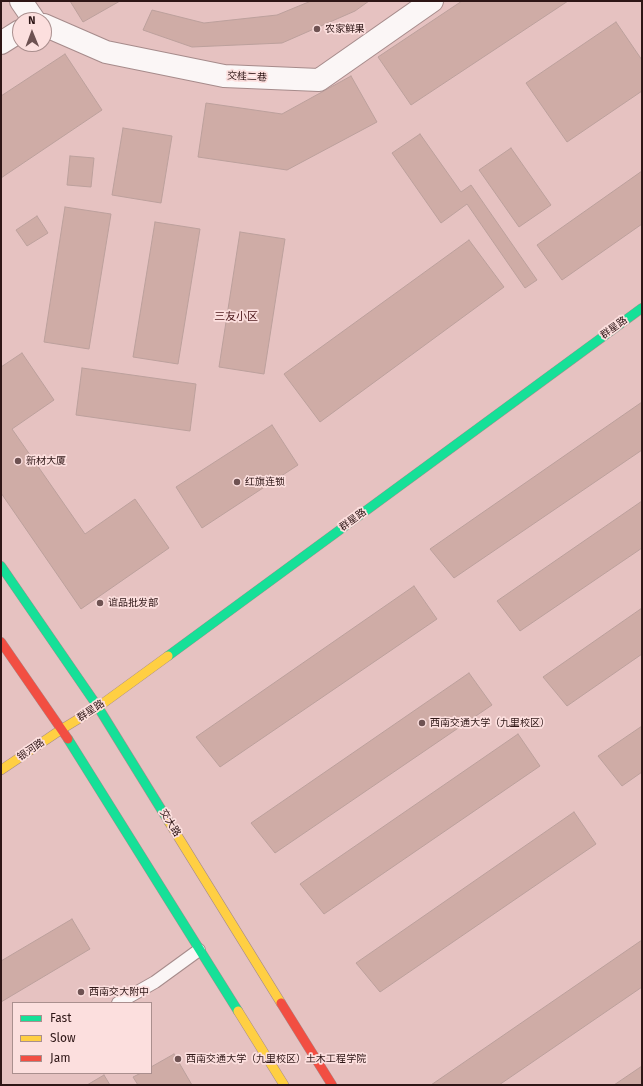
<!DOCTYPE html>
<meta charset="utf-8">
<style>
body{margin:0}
#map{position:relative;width:643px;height:1086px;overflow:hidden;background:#e6c2c1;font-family:"Fira Sans",sans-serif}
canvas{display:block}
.frame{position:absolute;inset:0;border:2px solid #2e1616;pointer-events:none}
.legend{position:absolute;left:12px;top:1002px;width:140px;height:72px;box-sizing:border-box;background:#fcdfde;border:1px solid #aa8f8e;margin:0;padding:5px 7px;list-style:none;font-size:12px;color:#2e1616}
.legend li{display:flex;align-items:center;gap:8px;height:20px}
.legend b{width:20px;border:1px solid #aa8f8e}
.north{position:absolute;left:12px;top:12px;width:40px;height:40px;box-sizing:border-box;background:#fcdfde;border:1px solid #aa8f8e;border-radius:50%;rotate:359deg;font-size:11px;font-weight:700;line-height:16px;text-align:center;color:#2e1616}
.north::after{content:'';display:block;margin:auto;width:14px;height:18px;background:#6e5252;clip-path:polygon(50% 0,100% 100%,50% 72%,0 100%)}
</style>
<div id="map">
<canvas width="643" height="1086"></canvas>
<div class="frame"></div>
<ul class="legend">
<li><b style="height:5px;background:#16e098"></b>Fast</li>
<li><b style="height:5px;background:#ffcf43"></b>Slow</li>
<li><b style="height:5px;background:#f24e42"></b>Jam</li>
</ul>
<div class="north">N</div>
</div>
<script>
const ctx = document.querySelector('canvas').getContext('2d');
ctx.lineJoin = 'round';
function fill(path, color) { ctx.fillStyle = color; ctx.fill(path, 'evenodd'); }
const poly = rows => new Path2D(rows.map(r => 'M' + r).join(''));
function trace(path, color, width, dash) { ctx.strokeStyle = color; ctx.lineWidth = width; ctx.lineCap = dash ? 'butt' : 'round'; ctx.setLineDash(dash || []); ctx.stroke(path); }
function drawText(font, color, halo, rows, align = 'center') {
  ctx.font = font + ' "Fira Sans","Noto Sans SC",sans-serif'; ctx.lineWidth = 3.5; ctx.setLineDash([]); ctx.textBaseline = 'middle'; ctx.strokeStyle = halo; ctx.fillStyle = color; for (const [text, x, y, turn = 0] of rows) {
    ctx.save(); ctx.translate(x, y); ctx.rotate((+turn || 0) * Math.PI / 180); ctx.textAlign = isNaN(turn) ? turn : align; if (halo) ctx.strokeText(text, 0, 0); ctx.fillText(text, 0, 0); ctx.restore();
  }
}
const building = poly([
 [70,1,120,1,83,22,70,1],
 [311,1,369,1,355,11,282,43,192,47,143,30,152,10,204,23,277,15,311,1],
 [462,1,568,1,411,105,378,57,462,1],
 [616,22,642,60,642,91,567,142,526,83,616,22],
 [65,54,102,110,1,178,1,96,65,54],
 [351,76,377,122,287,170,198,157,206,103,282,114,351,76],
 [123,128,172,136,161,203,112,195,123,128],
 [420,134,461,192,471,185,537,280,525,288,467,204,441,223,392,153,420,134],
 [511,148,551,205,519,227,479,170,511,148],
 [70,156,94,158,91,187,67,185,70,156],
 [642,171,642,224,562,280,537,245,642,171],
 [65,207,111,214,89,349,44,342,65,207],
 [37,216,48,233,27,246,16,230,37,216],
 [155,222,200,229,178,364,133,357,155,222],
 [240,232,285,239,264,374,219,367,240,232],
 [469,240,504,287,320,422,284,374,469,240],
 [22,353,54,400,12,429,85,534,135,499,169,548,81,609,1,493,1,367,22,353],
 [82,368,196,384,190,431,76,415,82,368],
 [642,402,642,450,454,578,430,549,642,402],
 [272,425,298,465,202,528,176,487,272,425],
 [642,501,642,548,520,631,497,601,642,501],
 [414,586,437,619,220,767,196,737,414,586],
 [642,608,642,654,567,706,543,677,642,608],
 [469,673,492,705,275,853,251,823,469,673],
 [642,726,642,772,622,786,598,756,642,726],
 [518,734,540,766,324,914,300,884,518,734],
 [574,812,596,844,380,992,356,963,574,812],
 [72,919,90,949,1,1002,1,961,72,919],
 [642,940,642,987,499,1085,431,1085,642,940],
 [174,1054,192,1085,138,1085,133,1077,141,1073,151,1073,151,1067,174,1054],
 [642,1066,642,1085,614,1085,642,1066],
 [104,1075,110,1085,87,1085,104,1075]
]);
const lane = poly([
 [118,1003,155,982,199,950]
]);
const street = poly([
 [21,1,34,20],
 [44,25,106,52,224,76,319,80,432,1],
 [1,43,20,31]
]);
const fast = poly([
 [1,566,98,707,169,822],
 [168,656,642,308],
 [68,739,238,1011]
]);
const slow = poly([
 [1,770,62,729,98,707,168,656],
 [169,822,281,1003],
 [238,1011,284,1085]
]);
const jam = poly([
 [1,642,68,739],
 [281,1003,332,1085]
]);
const markers = [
 [317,29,4,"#6e5252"],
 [18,461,4,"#6e5252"],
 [237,482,4,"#6e5252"],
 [100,603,4,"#6e5252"],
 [422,723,4,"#6e5252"],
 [81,992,4,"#6e5252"],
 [178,1059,4,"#6e5252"]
];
const poiNames = [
 ["农家鲜果",325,29],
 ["新材大厦",26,461],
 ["红旗连锁",245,482],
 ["谊品批发部",108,603],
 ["西南交通大学（九里校区）",430,723],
 ["西南交大附中",89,992],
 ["西南交通大学（九里校区）土木工程学院",186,1059]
];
const streetNames = [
 ["交桂二巷",247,77,3],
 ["群星路",614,328,-36],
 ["群星路",353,520,-36],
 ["群星路",91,711,-33],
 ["银河路",31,750,-34],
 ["交大路",170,823,58]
];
const neighbourhoodNames = [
 ["三友小区",236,317]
];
fill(building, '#cfaca6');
trace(building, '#bca09c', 1);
trace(lane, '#a68b8b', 14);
trace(street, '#a68b8b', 24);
trace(fast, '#a68b8b', 10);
trace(slow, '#a68b8b', 10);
trace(jam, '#a68b8b', 10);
trace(lane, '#fbf6f6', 12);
trace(street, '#fbf6f6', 22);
trace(fast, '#16e098', 9);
trace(slow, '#ffcf43', 9);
trace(jam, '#f24e42', 9);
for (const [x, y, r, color] of markers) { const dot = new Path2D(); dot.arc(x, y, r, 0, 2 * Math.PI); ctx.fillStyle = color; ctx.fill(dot); trace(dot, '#fcdfde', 1.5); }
drawText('10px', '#2e1616', '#fcdfde', poiNames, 'left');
drawText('10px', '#2e1616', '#fcdfde', streetNames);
drawText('11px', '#4b171a', '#fcdfde', neighbourhoodNames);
</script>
